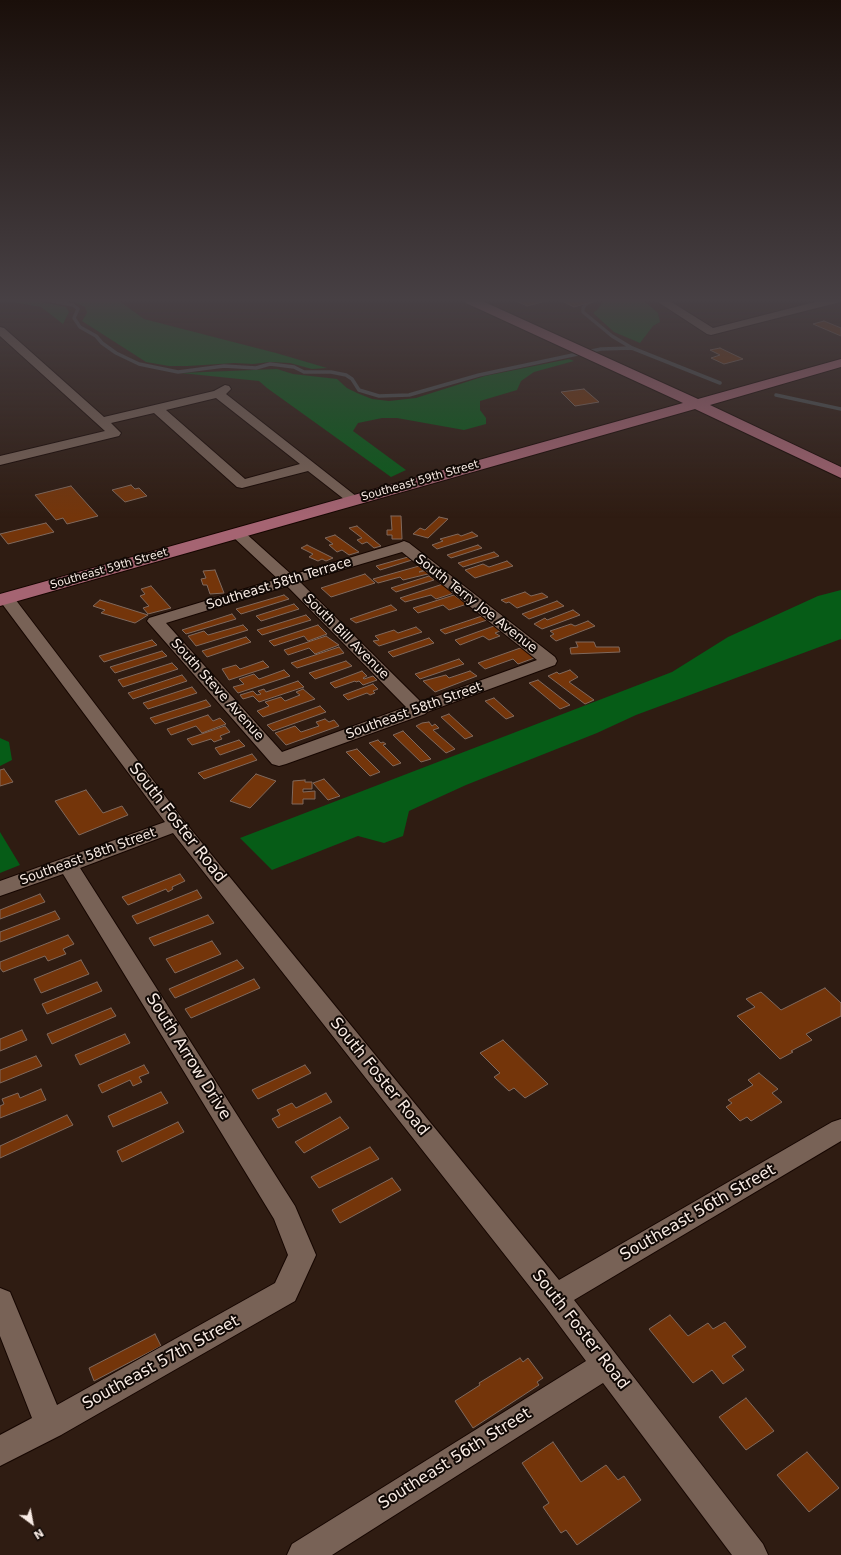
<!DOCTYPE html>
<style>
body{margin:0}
#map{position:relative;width:841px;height:1555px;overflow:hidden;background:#2f1c12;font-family:"DejaVu Sans",sans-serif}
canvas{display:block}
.north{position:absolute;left:12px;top:1503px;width:40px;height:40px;-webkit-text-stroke:3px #110905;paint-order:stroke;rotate:148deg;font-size:11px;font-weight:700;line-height:16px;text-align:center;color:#f8ebe4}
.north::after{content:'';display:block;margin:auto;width:14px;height:18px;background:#f8ebe4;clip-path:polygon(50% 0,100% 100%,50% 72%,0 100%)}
</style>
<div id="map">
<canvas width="841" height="1555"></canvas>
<div class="north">N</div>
</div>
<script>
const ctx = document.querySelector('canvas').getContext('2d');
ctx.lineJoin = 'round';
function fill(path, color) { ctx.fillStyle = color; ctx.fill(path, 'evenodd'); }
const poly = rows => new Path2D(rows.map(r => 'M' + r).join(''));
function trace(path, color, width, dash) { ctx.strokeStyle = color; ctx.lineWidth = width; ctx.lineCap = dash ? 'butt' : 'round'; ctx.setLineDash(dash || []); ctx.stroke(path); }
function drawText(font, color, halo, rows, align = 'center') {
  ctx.font = font + ' "DejaVu Sans",sans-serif'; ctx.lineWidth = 4; ctx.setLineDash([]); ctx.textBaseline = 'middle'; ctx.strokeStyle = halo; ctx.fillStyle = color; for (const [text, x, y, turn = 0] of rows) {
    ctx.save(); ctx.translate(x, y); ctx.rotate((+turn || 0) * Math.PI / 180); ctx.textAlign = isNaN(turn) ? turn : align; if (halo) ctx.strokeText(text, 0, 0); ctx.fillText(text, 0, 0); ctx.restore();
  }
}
const forest = poly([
 [0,300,37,301,66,307,69,312,63,324,41,307,7,301,0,302],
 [69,300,118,300,144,319,276,353,327,368,312,369,290,363,270,362,253,364,234,363,188,366,169,366,146,362,82,321,87,313,85,307],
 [604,300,643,300,658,313,660,322,653,326,640,343,614,332,593,313,597,310],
 [569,359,574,361,534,372,521,381,517,390,480,401,480,410,486,418,486,424,464,430,397,418,382,418,358,423,353,431,406,470,391,477,267,388,259,381,181,373,277,369,293,374,337,379,347,388,357,393,372,399,389,401,416,398,485,376],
 [841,590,841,639,636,715,597,733,466,785,409,811,403,836,384,843,358,836,272,870,240,838,672,672,728,637,818,596],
 [0,738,9,742,12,760,0,766],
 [0,832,20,865,0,873]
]);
const stream = poly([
 [47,300,73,305,78,309,74,318,80,327,96,336,102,343,116,353,139,364,178,372,224,366,256,368,270,364,294,367,304,372,331,372,346,375,352,379,359,390,379,396,409,395,479,375,601,349,632,348],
 [593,301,586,304,583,308,583,312,612,336,632,348,720,383],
 [776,395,841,409]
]);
const building = poly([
 [514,300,550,300,527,306,514,300],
 [560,300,599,300,574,307,560,300],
 [824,321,841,328,841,336,813,324,824,321],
 [720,348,743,359,724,364,711,358,720,355,710,350,720,348],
 [584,389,599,402,575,406,561,392,584,389],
 [131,485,135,489,139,488,147,496,125,502,112,490,131,485],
 [71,486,98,516,67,524,63,518,56,520,35,495,71,486],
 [391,516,401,516,402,539,392,539,392,535,387,535,387,530,392,530,391,516],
 [439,517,448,519,428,538,413,534,420,528,425,530,439,517],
 [46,523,54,532,8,544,0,534,46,523],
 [357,526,381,546,374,548,367,542,362,544,357,540,362,538,349,528,357,526],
 [472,532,478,536,437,549,432,545,443,541,440,539,458,534,461,536,472,532],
 [335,535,359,552,349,555,342,550,337,552,329,545,333,544,325,538,335,535],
 [307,545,333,558,326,561,322,559,318,561,309,557,313,554,301,548,307,545],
 [478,545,482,548,451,558,447,555,478,545],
 [494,552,499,556,463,567,458,563,494,552],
 [408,557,412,560,380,570,376,566,408,557],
 [507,561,513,566,475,578,465,570,483,564,489,567,507,561],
 [419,566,424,570,419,572,428,570,432,573,403,580,400,577,378,583,373,579,419,566],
 [215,570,224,593,210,594,207,585,203,585,201,579,206,578,203,571,215,570],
 [365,574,375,583,331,597,321,588,365,574],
 [429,576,434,580,396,592,391,588,429,576],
 [443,584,454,593,436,599,431,595,405,602,400,598,443,584],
 [151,586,171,608,148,614,143,608,149,606,140,596,145,594,141,589,151,586],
 [525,592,531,596,542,593,548,597,517,608,509,602,506,603,501,600,525,592],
 [284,595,289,599,241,614,236,609,284,595],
 [454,595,459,599,464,598,470,603,449,610,443,605,418,613,413,608,454,595],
 [100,600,148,615,135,623,101,613,105,610,93,606,100,600],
 [557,601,564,606,529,619,522,614,557,601],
 [294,604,299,609,261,621,256,616,294,604],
 [391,605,397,610,356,623,350,619,391,605],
 [573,610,580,615,542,629,534,624,545,618,547,620,573,610],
 [232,614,236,619,186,634,182,630,232,614],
 [306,615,311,620,262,635,257,630,306,615],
 [482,616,487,620,445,634,440,630,482,616],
 [588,621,595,626,556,641,550,636,554,634,550,631,571,624,575,626,588,621],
 [243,625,248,630,196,646,188,636,204,631,208,635,243,625],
 [318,625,327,634,308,641,304,636,274,646,269,641,318,625],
 [494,626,500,631,495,633,500,636,489,640,483,636,460,645,455,640,494,626],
 [416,627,422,632,379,646,373,641,379,640,375,636,394,630,398,633,416,627],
 [326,636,339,645,315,654,309,648,288,655,284,650,326,636],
 [246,637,251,642,207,657,202,651,246,637],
 [429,638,434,643,393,657,388,652,429,638],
 [152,640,157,645,104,662,99,656,152,640],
 [576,642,594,642,596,647,619,647,620,652,571,654,570,648,578,647,576,642],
 [526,646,537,657,518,664,513,659,485,669,478,663,526,646],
 [339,647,344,653,297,668,291,663,339,647],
 [162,651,167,656,115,673,110,667,162,651],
 [459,659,464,664,420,679,415,674,459,659],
 [263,661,269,667,229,680,222,669,236,665,240,669,263,661],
 [346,661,352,666,315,679,309,673,346,661],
 [172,663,178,669,123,687,118,680,172,663],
 [284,670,290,676,238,693,233,687,244,684,239,679,254,674,259,679,284,670],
 [570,670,578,677,569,682,594,700,585,704,548,676,557,672,559,674,570,670],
 [362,671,367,676,363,678,364,679,373,676,377,680,363,685,359,681,356,682,355,681,335,688,330,683,362,671],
 [470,671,477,676,435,692,423,681,446,675,449,678,470,671],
 [182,675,187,681,133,699,128,693,182,675],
 [538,680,570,705,560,709,529,683,538,680],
 [298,681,304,687,259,702,253,696,243,699,240,695,253,691,257,695,261,694,258,691,264,689,266,692,298,681],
 [373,684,378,689,373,691,375,693,370,695,367,693,348,700,343,695,373,684],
 [192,687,197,693,148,709,143,703,192,687],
 [303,689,315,699,263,717,257,711,269,706,265,702,281,697,285,701,300,695,296,692,303,689],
 [494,698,514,716,506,719,485,701,494,698],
 [206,700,211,706,155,724,150,718,206,700],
 [320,706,326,712,273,731,267,725,320,706],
 [449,714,473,736,465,739,441,717,449,714],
 [208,715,213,721,220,718,226,724,202,733,196,726,171,735,167,729,208,715],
 [325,719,329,722,334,720,339,726,286,745,275,733,295,726,301,732,319,726,316,722,325,719],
 [429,722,432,726,435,724,439,728,433,730,455,749,446,753,416,726,422,723,429,722],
 [225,726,230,732,220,736,222,739,214,742,211,739,192,745,187,739,225,726],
 [403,731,431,759,421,762,393,735,403,731],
 [239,740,245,746,220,755,215,748,239,740],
 [378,740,381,743,383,742,386,744,383,745,401,763,393,766,369,743,378,740],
 [357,749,380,772,370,776,346,752,357,749],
 [252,754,257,760,204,779,198,773,252,754],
 [4,769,13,782,0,786,0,770,4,769],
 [256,774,276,781,250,808,230,801,256,774],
 [324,779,340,796,328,800,313,783,324,779],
 [305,780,305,782,312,782,312,789,303,789,303,792,315,791,315,799,303,799,303,804,292,804,293,781,305,780],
 [86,790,103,813,122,806,128,815,79,835,55,801,86,790],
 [180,874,185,881,172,887,173,889,168,892,166,889,128,905,122,897,180,874],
 [197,890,202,898,137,924,132,916,197,890],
 [40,894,45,902,0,919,0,910,40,894],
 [55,911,60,919,0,942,0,932,55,911],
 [208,915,214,923,154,946,149,938,208,915],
 [68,935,74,944,63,949,66,954,48,961,45,956,3,972,0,968,0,962,68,935],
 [212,941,221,954,175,973,166,959,212,941],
 [81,960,89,974,41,993,34,979,81,960],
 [237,960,244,968,175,998,169,989,237,960],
 [254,979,260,988,191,1018,185,1009,254,979],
 [97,982,102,991,47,1014,42,1004,97,982],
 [825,988,841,1003,841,1016,806,1034,812,1040,791,1051,793,1052,780,1059,737,1016,755,1007,746,999,761,992,781,1010,825,988],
 [111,1008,116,1016,52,1044,47,1034,111,1008],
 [22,1030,27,1040,0,1051,0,1039,22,1030],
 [125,1034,130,1043,80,1065,75,1055,125,1034],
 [503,1040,548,1084,525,1098,514,1088,509,1091,494,1077,500,1073,480,1053,503,1040],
 [36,1056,42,1066,0,1083,0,1070,36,1056],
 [144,1065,149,1073,139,1077,142,1082,133,1086,130,1080,102,1093,98,1085,144,1065],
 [305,1065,311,1073,258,1099,252,1090,305,1065],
 [759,1073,778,1089,772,1093,782,1102,751,1121,747,1117,740,1121,726,1107,732,1103,728,1100,753,1085,748,1080,759,1073],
 [41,1089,46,1100,0,1118,0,1106,4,1104,2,1099,18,1093,20,1098,41,1089],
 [161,1092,168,1103,113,1127,108,1116,161,1092],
 [326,1093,332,1102,278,1128,272,1119,280,1115,277,1110,292,1103,296,1108,326,1093],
 [67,1115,73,1125,0,1158,0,1146,67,1115],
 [340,1117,349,1128,304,1153,295,1142,340,1117],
 [178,1122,184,1132,122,1162,117,1151,178,1122],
 [370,1147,379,1159,319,1188,311,1177,370,1147],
 [392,1178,401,1190,340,1223,332,1210,392,1178],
 [670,1315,688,1336,708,1323,713,1329,725,1322,746,1347,732,1356,744,1370,723,1384,712,1370,693,1383,649,1329,670,1315],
 [155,1334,161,1346,94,1381,89,1368,155,1334],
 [520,1358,523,1362,528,1358,543,1378,537,1382,539,1385,473,1428,455,1401,480,1385,479,1383,520,1358],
 [746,1398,774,1431,746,1450,719,1417,746,1398],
 [553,1442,581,1482,606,1465,618,1480,624,1476,641,1500,577,1545,566,1530,561,1533,543,1507,549,1503,522,1463,553,1442],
 [807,1452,839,1488,809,1512,777,1475,807,1452]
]);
const minor = poly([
 [655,300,668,300,713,328,823,300,841,301,840,302,711,335,707,334,655,300],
 [0,327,4,328,104,417,214,391,225,385,229,386,231,389,226,394,361,500,359,503,354,504,349,503,308,471,242,488,237,487,154,413,111,423,121,433,119,436,0,465,0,456,105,431,0,336,0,327],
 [216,398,300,464,245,479,166,410,216,398],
 [237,529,242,530,292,575,399,543,404,541,409,543,555,657,557,661,555,665,427,712,425,714,286,764,279,766,272,764,147,621,149,618,278,579,232,536,230,533,232,530,237,529],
 [402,552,537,660,421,702,300,582,402,552],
 [287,586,406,707,282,752,166,623,287,586],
 [6,593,12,595,184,821,559,1280,832,1122,841,1119,841,1141,574,1300,763,1544,768,1555,732,1555,603,1383,332,1555,287,1555,292,1544,586,1361,545,1306,173,833,80,868,295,1206,316,1255,295,1301,61,1435,0,1466,0,1435,32,1418,0,1336,0,1288,10,1292,57,1405,275,1283,288,1255,274,1219,63,874,0,896,0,881,165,822,0,601,0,595,6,593]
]);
const major = poly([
 [464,300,480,300,698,399,841,359,841,367,710,405,841,467,841,478,695,409,0,606,0,594,683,403,466,303,464,300]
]);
const farStreetnames = [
 ["Southeast 59th Street",420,481,-16],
 ["Southeast 59th Street",109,569,-16]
];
const streetNames = [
 ["Southeast 58th Terrace",279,584,-17],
 ["South Terry Joe Avenue",476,604,38],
 ["South Bill Avenue",346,637,45],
 ["South Steve Avenue",217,690,48],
 ["Southeast 58th Street",414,711,-20],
 ["Southeast 58th Street",88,857,-20]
];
const nearStreetnames = [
 ["South Foster Road",177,823,52],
 ["South Arrow Drive",188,1057,58],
 ["South Foster Road",379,1077,51],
 ["Southeast 56th Street",698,1213,-30],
 ["South Foster Road",580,1330,52],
 ["Southeast 57th Street",161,1363,-29],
 ["Southeast 56th Street",455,1459,-32]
];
fill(forest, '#065c17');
trace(stream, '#4a5050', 3.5);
fill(building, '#74350a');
trace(building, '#80695d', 1);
trace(minor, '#160601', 2);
trace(major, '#160601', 2);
fill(minor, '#786256');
fill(major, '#a56472');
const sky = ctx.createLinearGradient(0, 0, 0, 518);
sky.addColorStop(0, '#1a0f0a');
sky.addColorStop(0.58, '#474044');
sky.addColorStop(1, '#47404400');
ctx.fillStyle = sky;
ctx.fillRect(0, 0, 841, 518);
drawText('11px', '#f8ebe4', '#110905', farStreetnames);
drawText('13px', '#f8ebe4', '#110905', streetNames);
drawText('16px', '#f8ebe4', '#110905', nearStreetnames);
</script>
